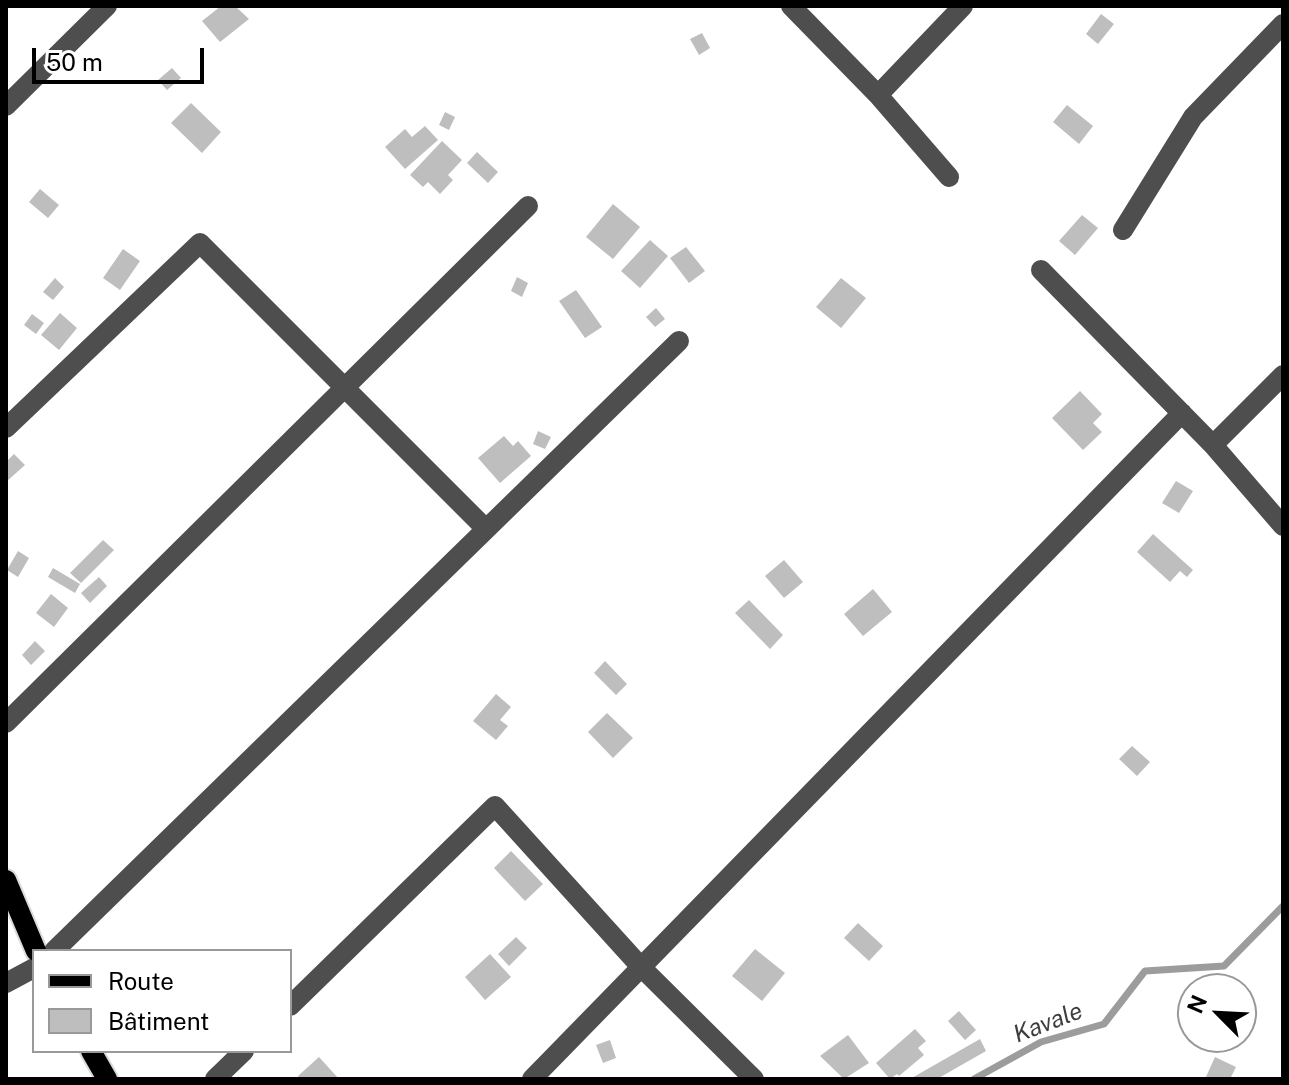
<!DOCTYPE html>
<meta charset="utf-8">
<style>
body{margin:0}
#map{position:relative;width:1289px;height:1085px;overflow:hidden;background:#fff;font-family:"Public Sans",sans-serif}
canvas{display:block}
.frame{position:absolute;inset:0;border:8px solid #000;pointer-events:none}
.legend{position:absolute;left:32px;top:949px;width:260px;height:104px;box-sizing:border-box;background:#fff;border:2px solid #999;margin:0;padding:10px 14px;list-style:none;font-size:24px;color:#000}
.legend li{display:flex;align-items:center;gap:16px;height:40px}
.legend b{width:40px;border:2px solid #999}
.north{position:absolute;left:1177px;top:973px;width:80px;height:80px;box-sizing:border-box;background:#fff;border:2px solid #999;border-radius:50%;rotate:294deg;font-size:22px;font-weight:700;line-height:32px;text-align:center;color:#000}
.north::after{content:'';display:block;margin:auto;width:28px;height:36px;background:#000;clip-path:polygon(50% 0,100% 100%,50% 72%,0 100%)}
.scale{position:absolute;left:32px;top:48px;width:172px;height:36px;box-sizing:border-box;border:4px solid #000;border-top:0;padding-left:10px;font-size:24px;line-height:28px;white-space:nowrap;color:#000;-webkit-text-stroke:6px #fff;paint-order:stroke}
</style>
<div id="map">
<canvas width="1289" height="1085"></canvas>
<div class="frame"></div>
<ul class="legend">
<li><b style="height:10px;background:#000"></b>Route</li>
<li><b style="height:22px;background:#bebebe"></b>Bâtiment</li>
</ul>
<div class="north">N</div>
<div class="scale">50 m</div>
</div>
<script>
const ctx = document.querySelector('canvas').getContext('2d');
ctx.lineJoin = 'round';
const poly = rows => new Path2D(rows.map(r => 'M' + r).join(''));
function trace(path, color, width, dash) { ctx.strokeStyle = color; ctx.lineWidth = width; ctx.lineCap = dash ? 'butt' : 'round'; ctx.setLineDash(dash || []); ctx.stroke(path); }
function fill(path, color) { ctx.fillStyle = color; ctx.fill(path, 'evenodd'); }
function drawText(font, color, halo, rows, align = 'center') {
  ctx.font = font + ' "Public Sans",sans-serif'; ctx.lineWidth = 7; ctx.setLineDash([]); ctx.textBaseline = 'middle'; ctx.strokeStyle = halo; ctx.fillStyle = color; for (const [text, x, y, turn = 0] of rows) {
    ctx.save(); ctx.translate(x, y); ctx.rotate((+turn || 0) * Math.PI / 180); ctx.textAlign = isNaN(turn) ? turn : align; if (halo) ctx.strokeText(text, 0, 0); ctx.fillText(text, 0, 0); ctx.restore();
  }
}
const stream = poly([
 [974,1079,1041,1042,1104,1024,1145,971,1224,966,1283,906]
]);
const building = poly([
 [221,6,235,6,249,19,220,42,202,21],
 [1101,14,1114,24,1098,44,1086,34],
 [702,33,710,48,699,55,690,39],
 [172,68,181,78,167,90,158,80],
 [191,103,221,132,202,153,171,123],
 [1067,105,1093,126,1079,144,1053,122],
 [445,112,455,117,449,130,439,125],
 [425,126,438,140,405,169,385,147,405,129,412,137],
 [442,141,462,160,448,175,453,180,440,194,428,182,423,187,410,175],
 [477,152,498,172,488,183,467,163],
 [40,189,59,205,48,218,29,202],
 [613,204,640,227,613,259,586,237],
 [1082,215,1098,228,1075,255,1059,241],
 [650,240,668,256,640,288,621,271],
 [686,247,705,271,689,283,670,258],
 [123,249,140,261,120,290,103,278],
 [517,277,528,283,522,297,511,291],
 [55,278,64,287,53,300,43,292],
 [841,278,866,298,841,328,816,307],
 [576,290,602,327,585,338,559,301],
 [656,308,665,319,655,327,646,317],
 [60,313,77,328,59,350,41,335],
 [32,314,44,323,36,334,24,325],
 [1080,391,1102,414,1093,423,1102,432,1083,450,1052,418],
 [538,431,551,437,545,449,533,444],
 [504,436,513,446,518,441,531,456,500,483,478,458],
 [14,454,25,465,6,482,6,462],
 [1176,481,1193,491,1179,513,1162,503],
 [1153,534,1193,570,1187,577,1180,571,1170,582,1137,552],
 [103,540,114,550,81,583,70,573],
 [18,551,29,558,18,577,7,570],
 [784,560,803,582,784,598,765,576],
 [53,568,80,584,75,593,48,577],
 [99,577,107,586,90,603,81,593],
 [873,589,892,612,863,636,844,614],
 [51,594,68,608,54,627,36,613],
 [749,600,783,635,770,649,735,613],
 [35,641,45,651,31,665,22,655],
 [605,661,627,684,616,695,594,673],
 [496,694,511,707,500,720,508,726,496,740,473,721],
 [607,713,633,738,613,758,588,732],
 [1132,746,1150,762,1137,776,1119,759],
 [511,851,543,884,525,901,494,868],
 [858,923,883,946,869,961,844,938],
 [516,937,527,948,509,966,498,954],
 [755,949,785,973,762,1001,732,976],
 [490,954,511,977,485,1000,465,977],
 [959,1011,976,1030,965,1040,948,1021],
 [915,1029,926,1041,918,1048,924,1055,899,1076,897,1074,890,1079,876,1063],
 [848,1035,869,1063,844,1079,820,1056],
 [980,1039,986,1051,937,1079,910,1079],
 [610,1040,616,1058,603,1063,596,1045],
 [319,1057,339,1079,301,1079,298,1076],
 [1215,1057,1236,1067,1230,1079,1205,1079]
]);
const minor = poly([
 [791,6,878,95,949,177],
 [878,95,963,6],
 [6,106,107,6],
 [1123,230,1193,117,1283,24],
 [1041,270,1213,445,1283,526],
 [6,428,200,243,485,528],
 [1213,445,1283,375],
 [6,723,528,206],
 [54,951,679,341],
 [6,983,34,968],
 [290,1006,495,806,641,967,754,1079],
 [215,1079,244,1051],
 [532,1079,1182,413]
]);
const major = poly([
 [6,880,36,951],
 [91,1051,107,1079]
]);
const waterNames = [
 ["Kavale",1048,1023,-21]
];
trace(stream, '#9c9c9c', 7);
fill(building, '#bebebe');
trace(major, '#dbdbdb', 24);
trace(minor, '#4e4e4e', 20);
trace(major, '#000', 20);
drawText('italic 24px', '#3d3d3d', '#fff', waterNames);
</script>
